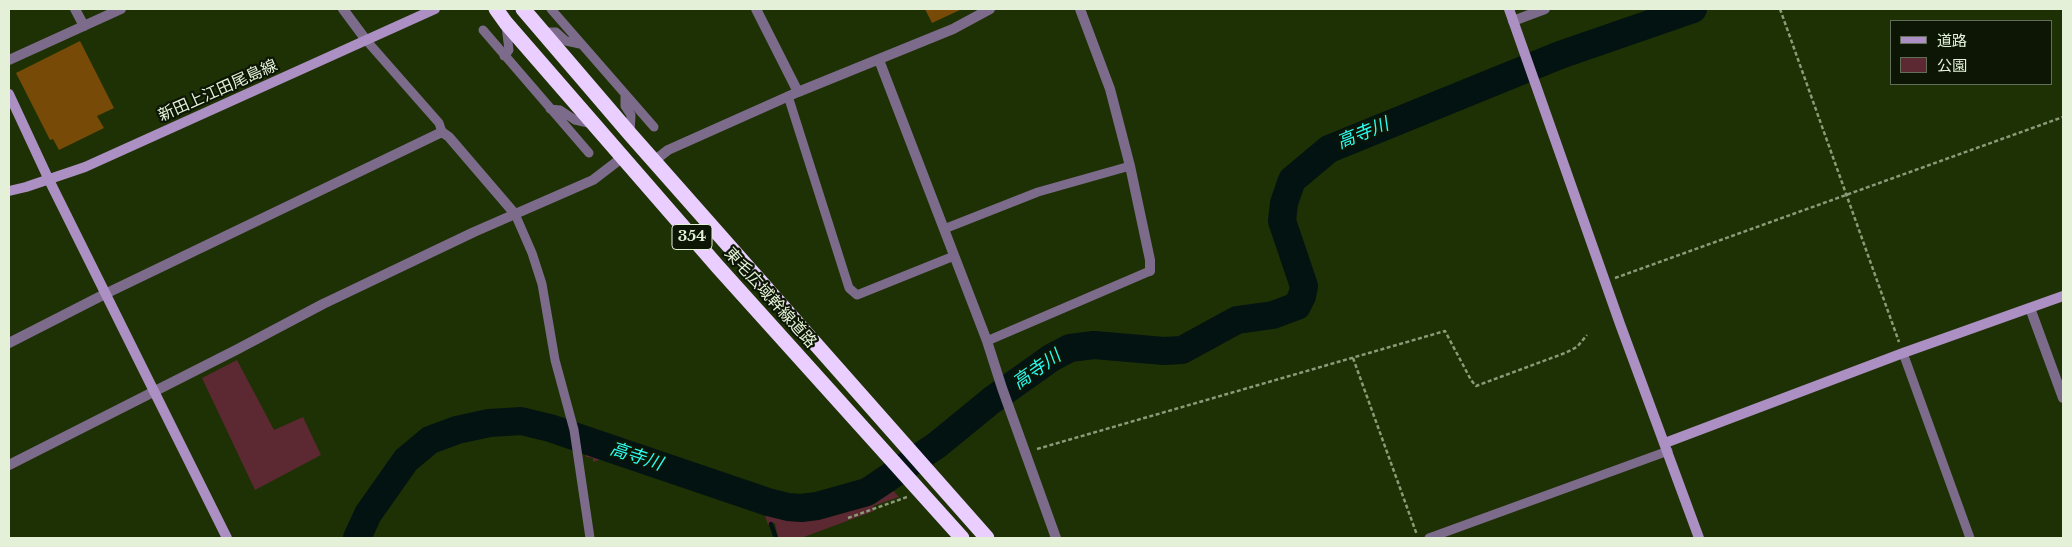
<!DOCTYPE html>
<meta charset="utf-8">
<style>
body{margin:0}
#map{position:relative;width:2072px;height:547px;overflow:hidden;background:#1e3104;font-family:"Libre Baskerville","Noto Sans JP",serif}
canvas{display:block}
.frame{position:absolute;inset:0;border:10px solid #e4f1d8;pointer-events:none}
.legend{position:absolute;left:1890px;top:20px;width:162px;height:65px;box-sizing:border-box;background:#0d1605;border:1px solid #636e59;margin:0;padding:6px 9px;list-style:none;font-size:15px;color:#e4f1d8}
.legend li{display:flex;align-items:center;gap:10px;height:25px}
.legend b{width:25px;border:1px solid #636e59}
</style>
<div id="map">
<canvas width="2072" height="547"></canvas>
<div class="frame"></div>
<ul class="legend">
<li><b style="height:6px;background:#ac90c3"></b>道路</li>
<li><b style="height:14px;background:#5c2832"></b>公園</li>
</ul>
</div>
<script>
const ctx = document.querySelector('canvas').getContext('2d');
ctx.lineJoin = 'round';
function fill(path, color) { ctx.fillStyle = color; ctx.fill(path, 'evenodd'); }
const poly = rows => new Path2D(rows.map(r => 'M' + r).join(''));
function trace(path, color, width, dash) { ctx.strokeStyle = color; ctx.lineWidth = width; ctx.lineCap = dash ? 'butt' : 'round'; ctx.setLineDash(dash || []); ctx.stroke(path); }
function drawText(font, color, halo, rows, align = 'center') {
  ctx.font = font + ' "Libre Baskerville","Noto Sans JP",serif'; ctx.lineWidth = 4.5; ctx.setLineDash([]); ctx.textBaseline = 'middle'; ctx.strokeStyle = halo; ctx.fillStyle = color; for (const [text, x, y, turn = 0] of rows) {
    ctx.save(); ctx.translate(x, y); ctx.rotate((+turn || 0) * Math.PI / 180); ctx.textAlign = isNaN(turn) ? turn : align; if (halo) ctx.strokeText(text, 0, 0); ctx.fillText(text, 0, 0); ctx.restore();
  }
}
const green = poly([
 [237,360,274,430,303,417,321,455,255,490,202,378],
 [586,449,769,508,793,514,816,513,841,507,872,496,888,485,899,497,873,506,874,511,801,538,778,538,775,523,768,525,764,512,602,459,593,462,593,458,586,457]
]);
const stream = poly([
 [771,524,776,538]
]);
const river = poly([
 [357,538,368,514,406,460,430,440,457,430,489,423,521,421,550,428,768,502,788,507,801,508,817,506,867,492,937,445,992,400,1051,358,1070,348,1094,345,1164,351,1182,350,1237,320,1273,315,1297,306,1302,296,1304,286,1282,221,1284,203,1292,180,1329,149,1560,55,1693,9]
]);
const building = poly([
 [925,9,962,9,932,23],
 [80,41,114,108,97,116,104,128,59,150,53,139,50,140,16,73]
]);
const path = poly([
 [1780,9,1899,342],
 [1615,278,2063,117],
 [1353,358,1417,535],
 [1037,449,1445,331,1471,380,1476,386,1565,353,1577,347,1587,335],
 [848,518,907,497]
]);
const lane = poly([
 [551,9,654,127],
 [483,30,589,153],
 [543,32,556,32,566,41,580,44],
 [366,40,439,123,442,132],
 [504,56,509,50,506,26],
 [625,95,625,106,631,115,630,134],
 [788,96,849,288,857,295,954,256],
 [550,109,560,110,575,120,593,124],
 [515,214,532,253,542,284,555,360,574,430,590,538],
 [944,229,1038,192,1130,166],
 [987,341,1150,271],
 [1903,353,1970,538],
 [1429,538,1668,451]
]);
const street = poly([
 [75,9,84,26],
 [343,9,366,40],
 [756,9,798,92],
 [1080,9,1110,89,1130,166,1150,260,1150,271],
 [1513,21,1545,9],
 [9,60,121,9],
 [879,60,987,341,1002,388,1056,538],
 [654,161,668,150,798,92,953,29,990,9],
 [2030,308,2063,398],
 [9,343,105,294,442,132,449,137,515,214],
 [9,465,236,350,323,304,474,232,593,180,623,157]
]);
const secondary = poly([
 [1509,9,1620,324,1699,538],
 [9,94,49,180,227,538],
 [9,191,26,187,85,167,435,9],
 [1665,443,1903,353,2063,296]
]);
const highway = poly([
 [496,9,506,23,718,267,962,538],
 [523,9,630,134,987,538]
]);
const shields = [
 [692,237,40]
];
const shieldNames = [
 ["354",692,237]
];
const streetNames = [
 ["新田上江田尾島線",218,91,-24],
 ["東毛広域幹線道路",770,298,48]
];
const waterNames = [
 ["高寺川",1363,134,-22],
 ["高寺川",1037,370,-35],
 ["高寺川",636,457,18]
];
fill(green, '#5c2832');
trace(stream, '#031312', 4.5);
trace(river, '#031312', 28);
fill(building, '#774b07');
trace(path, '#8b9a78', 2.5, [4, 2.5]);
trace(lane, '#7d6b8c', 9);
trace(street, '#7d6b8c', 10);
trace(secondary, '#ac90c3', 10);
trace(highway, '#e9ceff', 15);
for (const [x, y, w] of shields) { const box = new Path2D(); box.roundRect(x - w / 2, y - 12.5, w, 25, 4); ctx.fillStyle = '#0d1605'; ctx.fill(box); trace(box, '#e4f1d8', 1); }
drawText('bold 15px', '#e4f1d8', null, shieldNames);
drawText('16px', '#e4f1d8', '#0d1605', streetNames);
drawText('italic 18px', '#2cfbf1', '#0d1605', waterNames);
</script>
